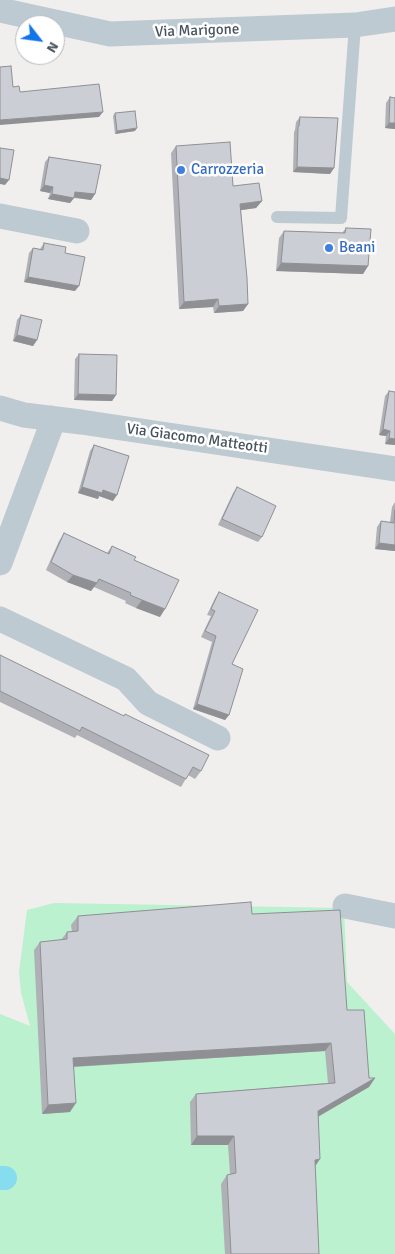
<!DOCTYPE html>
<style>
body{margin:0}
#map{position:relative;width:395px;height:1254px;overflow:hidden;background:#f1eeee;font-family:Signika,sans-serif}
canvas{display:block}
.north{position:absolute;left:15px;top:15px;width:50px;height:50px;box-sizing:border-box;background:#fff;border:1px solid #b5babe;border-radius:50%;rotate:120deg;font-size:14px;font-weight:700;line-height:20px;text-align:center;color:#46535d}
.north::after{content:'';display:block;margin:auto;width:18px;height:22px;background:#1176e9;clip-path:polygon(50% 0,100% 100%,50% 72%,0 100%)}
</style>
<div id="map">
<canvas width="395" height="1254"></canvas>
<div class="north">N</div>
</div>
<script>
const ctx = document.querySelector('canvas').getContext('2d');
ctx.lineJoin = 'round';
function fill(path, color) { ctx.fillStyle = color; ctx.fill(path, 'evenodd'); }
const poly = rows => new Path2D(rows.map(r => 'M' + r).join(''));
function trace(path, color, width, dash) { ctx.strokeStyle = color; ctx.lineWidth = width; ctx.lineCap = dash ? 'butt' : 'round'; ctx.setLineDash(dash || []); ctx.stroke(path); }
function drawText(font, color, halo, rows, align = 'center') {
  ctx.font = font + ' Signika,sans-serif'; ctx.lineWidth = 5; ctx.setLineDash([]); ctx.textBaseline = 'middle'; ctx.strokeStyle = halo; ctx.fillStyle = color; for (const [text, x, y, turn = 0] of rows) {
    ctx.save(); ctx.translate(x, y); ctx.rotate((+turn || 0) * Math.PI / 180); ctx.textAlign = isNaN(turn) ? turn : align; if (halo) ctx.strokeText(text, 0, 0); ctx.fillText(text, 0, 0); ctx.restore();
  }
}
const green = poly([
 [54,903,344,908,347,982,395,1034,395,1254,0,1254,0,1014,30,1026,21,993,19,972,27,910]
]);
const canal = poly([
 [0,1178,5,1178]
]);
const lane = poly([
 [277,217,341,218,355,25]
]);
const street = poly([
 [0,10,110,34,355,25,395,19],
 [0,216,77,231],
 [0,408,24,415,81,422,395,469],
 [0,563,50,429,51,418],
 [0,619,126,679,148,703,218,738],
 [345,906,395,916]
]);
const wall = poly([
 [390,97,395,129,385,128,386,103],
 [115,113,135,131,115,134,113,116],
 [300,117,334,168,330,174,293,172,294,132,295,130,296,122],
 [176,146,233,186,262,201,256,208,241,210,248,304,243,311,214,313,213,307,179,309,171,153],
 [49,157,95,194,91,200,74,198,70,203,48,199,50,193,40,191,45,162],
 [346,228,368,266,363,274,276,271,279,238,284,231,342,233],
 [44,243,65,253,75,291,24,282,29,253,33,248,40,249],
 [21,315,37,340,33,346,13,341,17,320],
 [79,354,116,395,112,401,74,400,75,359],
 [389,391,395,445,385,444,386,436,379,435,385,396],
 [94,445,113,501,99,496,98,499,78,493,90,451],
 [237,487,262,537,258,542,218,525,233,493],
 [395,502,395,551,375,549,377,527,381,521,390,522,392,507],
 [64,533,107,553,112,546,134,560,160,617,136,608,125,603,126,601,94,587,91,591,67,582,46,570,59,541],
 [219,592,232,664,229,715,225,720,193,709,212,642,201,637,211,616,207,615,215,598],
 [0,655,201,771,195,779,188,775,181,787,77,735,75,738,0,702],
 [252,914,347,1010,369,1078,375,1078,369,1087,318,1117,315,1167,319,1254,225,1254,221,1184,227,1175,230,1174,228,1145,191,1145,190,1102,196,1094,328,1083,325,1051,74,1067,70,1112,42,1114,34,950,40,942,61,940,67,932,72,932,71,925,78,916]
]);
const shadedWall = poly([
 [103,112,99,117,0,125,0,120],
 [389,123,395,123,395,129,385,128],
 [137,128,135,131,115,134,117,131],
 [297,167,334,168,330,174,293,172],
 [0,178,9,180,5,185,0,184],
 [44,185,53,187,50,193,40,191],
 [75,192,95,194,91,200,72,197],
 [52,194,74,198,70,203,48,199],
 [262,201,256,208,235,211,240,204],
 [281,263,368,266,363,274,276,271],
 [28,277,79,286,75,291,24,282],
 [218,299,213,307,179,309,184,302],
 [248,304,243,311,214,313,219,306],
 [17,335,37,340,33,346,13,341],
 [78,394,116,395,112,401,74,400],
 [383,429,390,431,386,436,379,435],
 [389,438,395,439,395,445,385,444],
 [82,487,103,490,117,495,113,501,99,496,98,499,78,493],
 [379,543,395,545,395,551,375,549],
 [73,575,97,583,91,591,67,582],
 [142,600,165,609,160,617,136,608],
 [197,704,229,715,225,720,193,709],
 [331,1043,325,1051,67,1067,73,1058],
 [375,1078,369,1087,312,1120,318,1111],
 [76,1103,70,1112,42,1114,48,1105],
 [197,1136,234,1136,228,1145,191,1145],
 [320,1159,314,1168,315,1160]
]);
const building = poly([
 [11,66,13,87,19,86,20,92,99,84,103,112,0,120,0,67,11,66],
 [390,97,395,98,395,123,389,123,390,97],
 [135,111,137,128,117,131,115,113,135,111],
 [300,117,338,118,334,168,297,167,298,127,299,126,300,117],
 [230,142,233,186,259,183,262,201,240,204,247,278,248,304,219,306,218,299,184,302,176,146,230,142],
 [0,148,14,150,9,180,0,178,0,148],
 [49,157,101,165,95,194,75,192,74,198,52,194,53,187,44,185,49,157],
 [346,228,371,229,368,266,281,263,284,231,345,233,346,228],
 [44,243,66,247,65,253,85,257,79,286,28,277,33,248,43,250,44,243],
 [21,315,42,320,37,340,17,335,21,315],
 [79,354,117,355,116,395,78,394,79,354],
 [389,391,395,392,395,439,389,438,390,431,383,429,389,391],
 [94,445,129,456,117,495,103,490,102,493,82,487,94,445],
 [237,487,276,506,262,537,222,519,237,487],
 [395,510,395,545,379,543,381,521,394,523,395,510],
 [64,533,109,554,112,546,136,557,134,560,179,580,165,609,142,600,130,595,131,593,99,579,97,583,73,575,51,562,64,533],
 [219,592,258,610,232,664,243,669,229,715,197,704,216,636,205,631,215,611,211,609,219,592],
 [0,655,124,716,125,714,209,755,201,771,193,767,186,779,82,727,80,731,0,691,0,655],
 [251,902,252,914,340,910,347,1010,364,1010,369,1078,375,1078,318,1111,320,1159,315,1160,319,1254,231,1254,227,1175,236,1173,234,1136,197,1136,196,1094,335,1083,331,1043,73,1058,76,1103,48,1105,40,942,67,939,67,932,78,931,78,916,251,902]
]);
const markers = [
 [181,170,5,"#3f7fe0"],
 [329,248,5,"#3f7fe0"]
];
const streetNames = [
 ["Via Marigone",197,31,-2],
 ["Via Giacomo Matteotti",197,439,8]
];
const shopNames = [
 ["Carrozzeria",191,170],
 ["Beani",339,248]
];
fill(green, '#bbf1ce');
trace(canal, '#86ddf0', 24);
trace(lane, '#becad1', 12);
trace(street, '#becad1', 25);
fill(wall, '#afb1b6');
fill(shadedWall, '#8e9094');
fill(building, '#cbced4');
trace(building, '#8e9094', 1);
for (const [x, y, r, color] of markers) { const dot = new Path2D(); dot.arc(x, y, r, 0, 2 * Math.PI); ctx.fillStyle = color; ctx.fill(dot); trace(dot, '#fff', 2); }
drawText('15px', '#46535d', '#fff', streetNames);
drawText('15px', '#366cbe', '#fff', shopNames, 'left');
</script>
